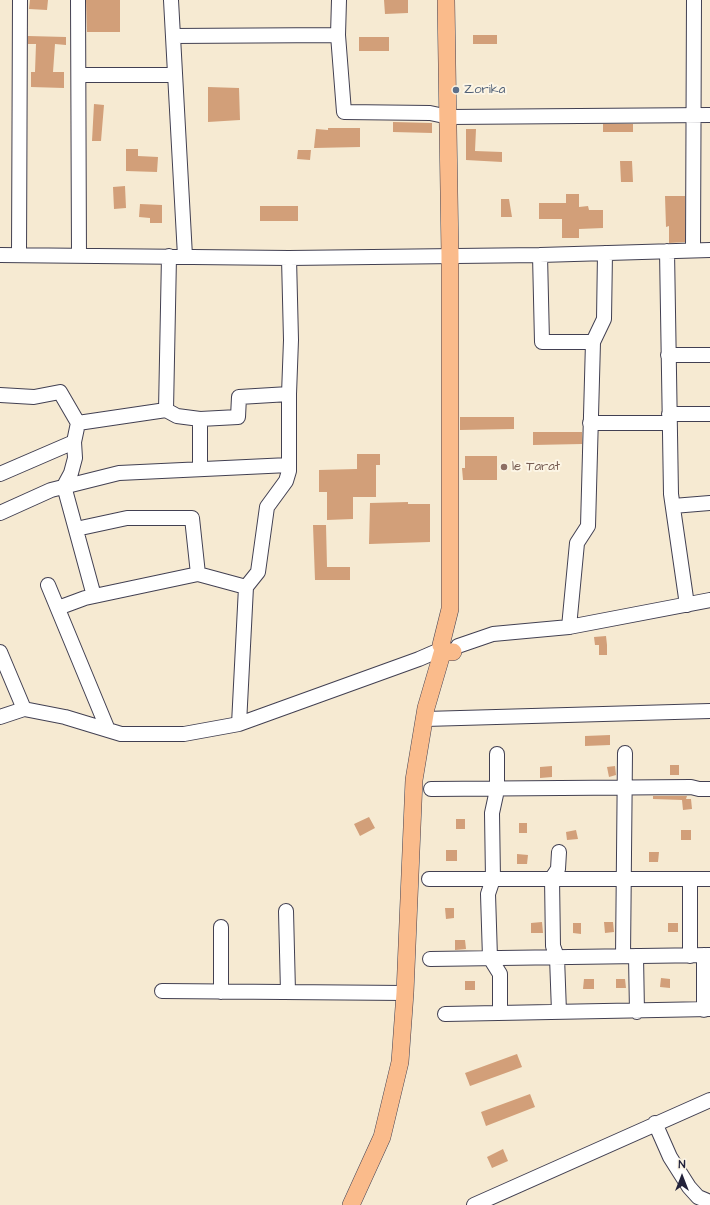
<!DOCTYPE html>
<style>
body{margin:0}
#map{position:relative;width:710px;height:1205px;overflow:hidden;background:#f6ead2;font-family:"Architects Daughter",sans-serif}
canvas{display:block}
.north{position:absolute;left:662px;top:1157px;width:40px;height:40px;-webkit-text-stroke:3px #fcf5e5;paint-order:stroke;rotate:0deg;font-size:11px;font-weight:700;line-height:16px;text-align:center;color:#22223b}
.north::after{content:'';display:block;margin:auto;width:14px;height:18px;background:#22223b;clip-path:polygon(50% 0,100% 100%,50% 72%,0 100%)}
</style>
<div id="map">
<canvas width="710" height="1205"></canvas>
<div class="north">N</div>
</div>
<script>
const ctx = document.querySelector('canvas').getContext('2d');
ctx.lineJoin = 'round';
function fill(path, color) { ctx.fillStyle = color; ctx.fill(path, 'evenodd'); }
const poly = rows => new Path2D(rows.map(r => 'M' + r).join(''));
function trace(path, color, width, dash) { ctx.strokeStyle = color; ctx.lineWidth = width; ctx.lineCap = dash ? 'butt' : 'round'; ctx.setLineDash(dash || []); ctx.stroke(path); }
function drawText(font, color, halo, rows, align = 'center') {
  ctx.font = font + ' "Architects Daughter",sans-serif'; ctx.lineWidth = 4; ctx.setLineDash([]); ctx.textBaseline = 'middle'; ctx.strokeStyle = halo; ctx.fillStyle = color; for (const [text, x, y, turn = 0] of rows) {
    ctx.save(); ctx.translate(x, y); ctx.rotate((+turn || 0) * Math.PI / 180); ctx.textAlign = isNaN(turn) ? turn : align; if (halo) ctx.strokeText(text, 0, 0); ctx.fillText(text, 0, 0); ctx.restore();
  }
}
const building = poly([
 [30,0,48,0,47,10,29,9],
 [86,0,120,0,120,32,87,32],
 [384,0,408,0,408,13,385,14],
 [473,35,497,35,497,44,473,44],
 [28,36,66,37,66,45,55,44,53,72,64,72,64,88,31,87,31,72,35,72,36,44,28,44],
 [359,37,389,37,389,51,359,51],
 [208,87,239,88,240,120,208,122],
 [94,104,104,105,101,141,92,141],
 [393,122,432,123,432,133,393,132],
 [603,124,633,124,633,132,603,132],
 [328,128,360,128,360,147,314,148,316,129,328,130],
 [466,129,476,129,475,151,502,152,502,162,466,160],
 [126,149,138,149,138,156,158,157,157,172,126,171],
 [298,150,311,150,310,160,297,159],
 [620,161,632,161,633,182,621,182],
 [125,186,126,208,114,209,113,187],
 [566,194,579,194,579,207,588,206,589,210,603,210,603,228,579,229,579,238,562,238,562,219,539,219,539,203,566,203],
 [665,196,685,196,685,242,669,243,669,226,666,227],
 [501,199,509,199,512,217,501,217],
 [140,204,162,205,162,223,150,223,150,218,139,217],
 [260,206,298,206,298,221,260,221],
 [460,417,514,417,514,429,460,430],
 [533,432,582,432,582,444,533,445],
 [357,454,380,454,380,465,376,465,376,497,353,497,353,519,327,520,327,492,319,492,319,470,357,469],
 [465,456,497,456,497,480,463,480,462,468,465,468],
 [408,502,408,504,430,504,430,542,369,544,370,503],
 [313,525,326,525,327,567,350,567,350,580,315,580],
 [606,636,607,645,595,645,594,637],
 [599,645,607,645,607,655,599,655],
 [610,735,610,745,585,746,585,736],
 [670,765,679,765,679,775,670,775],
 [552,766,552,777,540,778,540,767],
 [615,766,616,775,609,777,607,767],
 [653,796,687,796,686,799,691,799,692,809,683,810,682,800,653,799],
 [369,817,375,828,360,836,354,824],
 [456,819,465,819,465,829,456,829],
 [519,823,527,823,527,833,519,833],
 [576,830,578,839,567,840,566,832],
 [681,830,691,830,691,840,681,840],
 [446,850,457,850,457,861,446,861],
 [649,852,659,852,658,862,649,862],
 [517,854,528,855,527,864,517,864],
 [445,908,454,908,454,918,446,919],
 [542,922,543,933,531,933,531,923],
 [604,922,613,922,614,932,605,933],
 [573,923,581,923,581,934,573,933],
 [668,923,678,923,678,932,668,932],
 [455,940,465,940,466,949,455,950],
 [661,978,670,979,670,988,660,987],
 [584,979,594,979,594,989,583,989],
 [616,979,625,979,626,988,616,988],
 [465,981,475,981,475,990,465,990],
 [517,1054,522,1067,470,1086,465,1073],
 [530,1094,535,1107,486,1126,481,1112],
 [503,1149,508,1161,492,1168,487,1157]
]);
const minor = poly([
 [78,0,79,256],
 [171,0,185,256],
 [339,0,338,35,344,112,430,113,449,117,710,115],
 [173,36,338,35],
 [79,75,175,75],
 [693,250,694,0],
 [667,251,671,494,687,605],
 [0,255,289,258,540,255,710,250],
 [19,255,20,0],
 [540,255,542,342,593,342,588,526,577,543,569,627],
 [593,342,604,319,605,253],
 [668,355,710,355],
 [0,395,34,397,60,392,78,423],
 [166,410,177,416,200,419,238,417,239,397,289,394],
 [669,414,710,414],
 [200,419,200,469],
 [590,423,669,423],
 [74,442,75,458,71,473,64,486,94,596],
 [0,474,74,442,78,423,166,410,169,256],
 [673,506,710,503],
 [0,513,51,490,119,473,289,465],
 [76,529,127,518,192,518,198,574],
 [48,585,108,730],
 [58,608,85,598,198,574,246,587],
 [458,646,493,634,569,627,710,600],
 [0,652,24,709],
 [0,717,24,709,65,717,121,734,184,734,239,724,419,659,442,649],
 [425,719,710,711],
 [239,724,246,587,258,572,267,507,286,481,289,471,289,394,291,340,289,258],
 [497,754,497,790,492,813,493,879,488,894,490,958,500,974,500,1013],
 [431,789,691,787,699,789,710,789],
 [559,852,558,869,552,878,553,946,557,957,559,1012],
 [429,879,710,879],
 [690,879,690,956],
 [286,911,288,992],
 [623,956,625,753],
 [636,956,637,1012],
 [430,959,710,955],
 [162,991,405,993],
 [221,992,221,927],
 [704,1010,704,955],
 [445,1014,710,1009],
 [655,1123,670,1157,689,1187,698,1197,710,1202],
 [474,1205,710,1100]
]);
const major = poly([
 [446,0,450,255,450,609,441,645,446,652,453,652],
 [351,1205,382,1137,400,1062,405,993,414,780,426,708,443,650]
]);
const markers = [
 [456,90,4,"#5c6f8a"],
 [504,467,4,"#8d6e63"]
];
const serviceNames = [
 ["Zorika",464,90]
];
const educationNames = [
 ["le Tarat",512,467]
];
fill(building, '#d29f79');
trace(minor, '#424052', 16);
trace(major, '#424052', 18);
trace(minor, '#fff', 14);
trace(major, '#fabb8b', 17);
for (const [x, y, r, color] of markers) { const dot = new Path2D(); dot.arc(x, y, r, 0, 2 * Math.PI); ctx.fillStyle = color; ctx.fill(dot); trace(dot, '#fcf5e5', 1.5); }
drawText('13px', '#4e5e75', '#fcf5e5', serviceNames, 'left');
drawText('13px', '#785e54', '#fcf5e5', educationNames, 'left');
</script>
